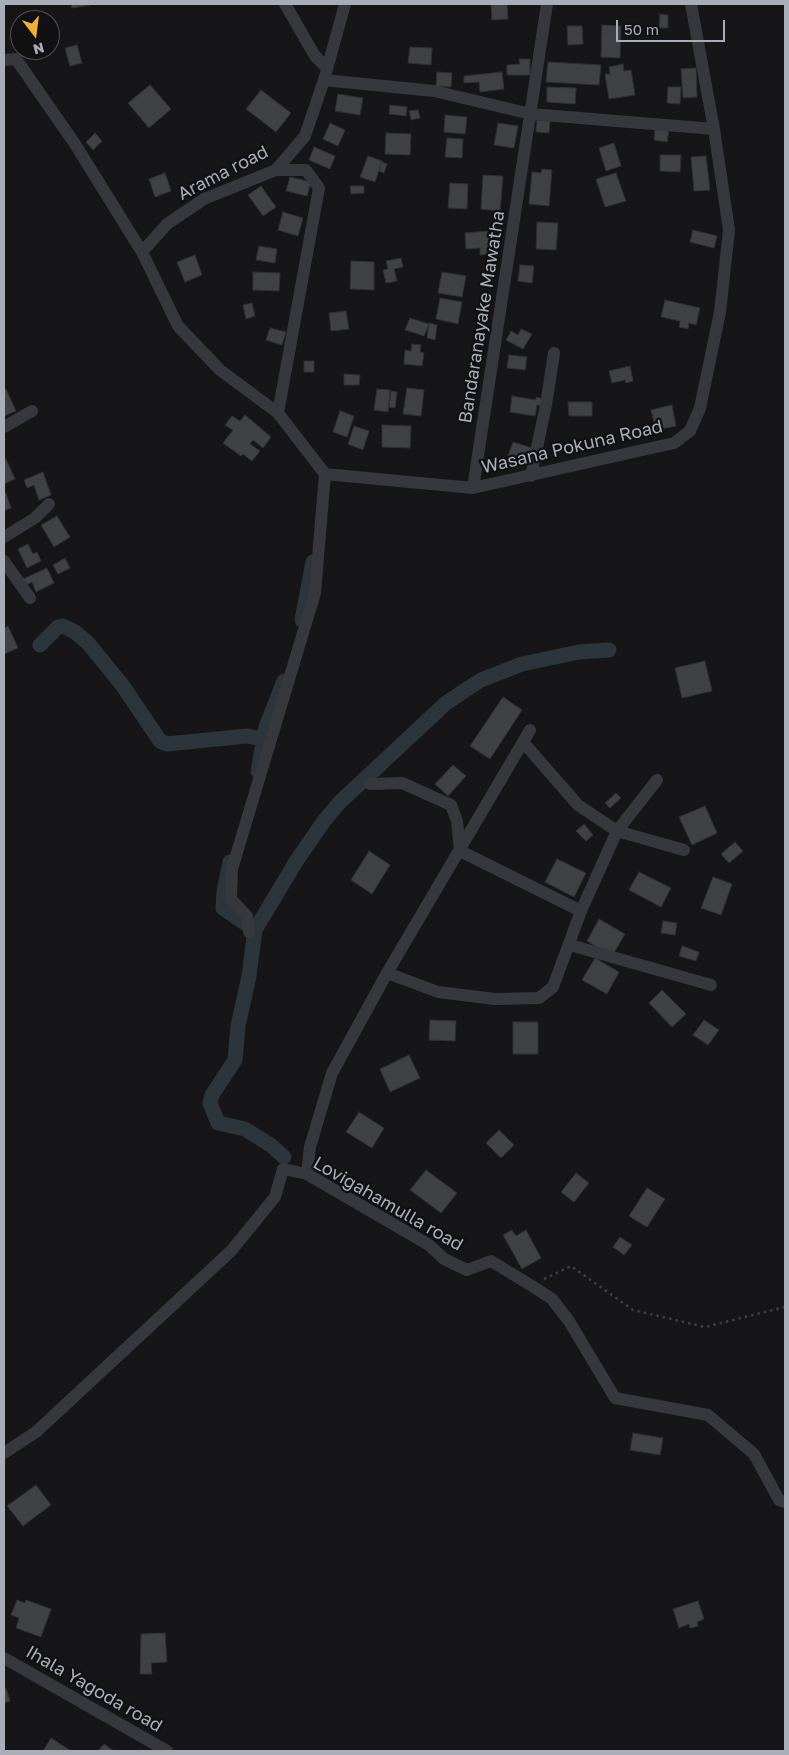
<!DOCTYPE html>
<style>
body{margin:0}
#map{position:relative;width:789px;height:1755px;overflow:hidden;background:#161618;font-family:"Golos Text",sans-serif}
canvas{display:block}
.frame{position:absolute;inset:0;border:5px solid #a8adb8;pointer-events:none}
.north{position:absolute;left:10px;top:10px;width:50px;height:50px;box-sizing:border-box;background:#111113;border:1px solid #4d4f55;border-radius:50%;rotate:165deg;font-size:14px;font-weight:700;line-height:20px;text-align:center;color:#a8adb8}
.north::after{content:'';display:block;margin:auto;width:18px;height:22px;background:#f2b134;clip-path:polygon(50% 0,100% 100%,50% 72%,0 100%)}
.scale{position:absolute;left:616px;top:20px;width:109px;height:22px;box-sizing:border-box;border:2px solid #a8adb8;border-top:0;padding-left:6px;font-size:15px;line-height:18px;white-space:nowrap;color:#a8adb8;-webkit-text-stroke:4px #111113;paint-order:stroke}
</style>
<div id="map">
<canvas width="789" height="1755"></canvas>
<div class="frame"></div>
<div class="north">N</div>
<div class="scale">50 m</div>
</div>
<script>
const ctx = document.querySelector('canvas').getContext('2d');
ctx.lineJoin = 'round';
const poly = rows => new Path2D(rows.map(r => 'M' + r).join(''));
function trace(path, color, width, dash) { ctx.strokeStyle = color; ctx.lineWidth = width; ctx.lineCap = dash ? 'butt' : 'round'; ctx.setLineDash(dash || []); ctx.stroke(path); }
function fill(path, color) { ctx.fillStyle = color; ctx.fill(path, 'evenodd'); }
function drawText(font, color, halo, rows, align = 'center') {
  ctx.font = font + ' "Golos Text",sans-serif'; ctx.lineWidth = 4.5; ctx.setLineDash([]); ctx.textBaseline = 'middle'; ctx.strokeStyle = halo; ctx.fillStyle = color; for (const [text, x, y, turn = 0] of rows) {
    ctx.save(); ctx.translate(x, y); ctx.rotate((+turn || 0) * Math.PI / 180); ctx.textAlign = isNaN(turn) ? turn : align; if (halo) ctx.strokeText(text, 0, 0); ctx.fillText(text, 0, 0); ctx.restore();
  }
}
const canal = poly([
 [302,620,313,562],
 [40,645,58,627,63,626,75,632,88,643,123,686,160,741,167,744,247,736,263,739],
 [258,771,266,727,284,681],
 [230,862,224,892,223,908,255,930],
 [284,1157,272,1146,245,1129,218,1123,210,1103,212,1095,235,1060,238,1026,249,976,255,930,297,860,324,821,340,802,445,704,461,693,481,680,522,664,579,652,609,650]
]);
const building = poly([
 [71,4,90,4,90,5,72,8,71,4],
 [491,4,507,4,508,19,492,20,491,4],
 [660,14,668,15,668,28,659,28,660,14],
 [602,25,621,26,620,58,601,57,602,25],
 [567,26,582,26,583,44,568,45,567,26],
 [77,45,82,63,70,66,65,48,77,45],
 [410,47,432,48,431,65,408,63,410,47],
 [519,59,530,59,530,75,507,75,507,65,520,64,519,59],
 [548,62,601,65,599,85,546,82,548,62],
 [623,64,624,71,631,70,635,95,609,99,605,74,610,74,609,67,623,64],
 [696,68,697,97,683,98,681,69,696,68],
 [437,72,452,73,451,87,436,86,437,72],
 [502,72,504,89,480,92,479,82,464,83,464,76,502,72],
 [150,85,171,109,149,128,128,103,150,85],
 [547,87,576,88,575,104,547,102,547,87],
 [668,87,681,87,680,104,667,103,668,87],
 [261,90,291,113,276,132,246,109,261,90],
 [338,94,363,98,360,115,335,111,338,94],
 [390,105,407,107,406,116,389,114,390,105],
 [418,110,420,118,411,120,409,111,418,110],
 [445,115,467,117,465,134,444,132,445,115],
 [537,120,550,121,549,133,536,132,537,120],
 [330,123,345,130,338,146,323,139,330,123],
 [498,123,518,126,514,148,494,145,498,123],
 [655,128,669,130,667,142,654,140,655,128],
 [95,133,102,141,93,150,86,142,95,133],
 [386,133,411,134,410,155,385,154,386,133],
 [447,138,463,139,462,158,445,157,447,138],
 [614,143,621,166,606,171,599,148,614,143],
 [314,147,335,156,330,169,309,160,314,147],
 [660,155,681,155,680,172,660,171,660,155],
 [368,156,382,161,375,182,360,177,368,156],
 [706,156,710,190,694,191,691,157,706,156],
 [382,162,387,164,384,173,379,171,382,162],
 [542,169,552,170,549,206,529,204,532,172,541,173,542,169],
 [165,173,171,191,155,197,149,179,165,173],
 [616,173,626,201,605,207,596,179,616,173],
 [483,175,503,176,500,211,481,209,483,175],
 [290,177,311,182,307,196,286,191,290,177],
 [450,183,468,184,467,209,448,208,450,183],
 [261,186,276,207,263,216,248,195,261,186],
 [350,186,364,186,364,193,351,194,350,186],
 [283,212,303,218,298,236,278,230,283,212],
 [537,222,558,223,556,250,536,249,537,222],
 [693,230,717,236,714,248,690,242,693,230],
 [488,231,490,254,480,255,480,248,466,249,465,233,488,231],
 [259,246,277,249,275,263,256,260,259,246],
 [195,255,202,275,185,282,177,262,195,255],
 [401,258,403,267,394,269,397,281,386,283,383,270,388,269,386,261,401,258],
 [351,261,374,262,374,290,350,289,351,261],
 [520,265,534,266,532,283,518,281,520,265],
 [253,272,280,273,279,291,253,290,253,272],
 [442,272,466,276,462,297,438,293,442,272],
 [440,298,462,302,458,324,436,319,440,298],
 [665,300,700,308,696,325,689,323,688,329,679,327,680,321,661,317,665,300],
 [252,303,255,316,246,319,243,305,252,303],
 [346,311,349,329,331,331,329,313,346,311],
 [410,318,429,324,424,336,405,330,410,318],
 [429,323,437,325,435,340,427,338,429,323],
 [270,328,286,332,282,345,266,340,270,328],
 [521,329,532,334,523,349,506,340,511,331,518,335,521,329],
 [412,344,421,345,420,352,424,353,422,366,404,364,405,350,411,351,412,344],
 [509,355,527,357,525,370,507,368,509,355],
 [304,361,314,361,314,372,304,372,304,361],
 [630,366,633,381,626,383,625,380,612,383,609,371,630,366],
 [344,374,360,375,359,385,344,385,344,374],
 [407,388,424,390,421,416,403,414,407,388],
 [4,389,6,389,16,411,4,416,4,389],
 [377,389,390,390,388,412,374,410,377,389],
 [391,391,397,392,395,408,389,407,391,391],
 [512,396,536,400,536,397,543,399,542,405,537,405,535,416,510,412,512,396],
 [568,402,592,402,592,416,569,416,568,402],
 [672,405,676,426,656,430,651,410,672,405],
 [340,411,354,416,347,437,333,432,340,411],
 [245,415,271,437,263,448,253,440,250,444,260,451,252,461,243,454,241,456,223,443,233,430,225,425,232,416,240,421,245,415],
 [382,425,411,426,410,448,382,447,382,425],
 [354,426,369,431,363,450,348,444,354,426],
 [513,442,532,448,527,463,508,456,513,442],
 [6,459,15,479,4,484,4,460,6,459],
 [43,472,51,495,39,500,34,485,27,488,24,480,43,472],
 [6,493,11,508,4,511,4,494,6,493],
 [57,516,70,537,54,547,41,525,57,516],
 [28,544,33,554,37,552,41,561,27,568,18,549,28,544],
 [65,558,70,568,58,574,53,565,65,558],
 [47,568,54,583,36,592,32,582,26,585,23,579,47,568],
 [8,626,18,648,4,654,4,628,8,626],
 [705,661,712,691,682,698,675,668,705,661],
 [503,697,522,710,490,759,470,746,503,697],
 [453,765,466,776,448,796,435,784,453,765],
 [616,793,621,798,610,808,605,803,616,793],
 [705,806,717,833,692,845,679,817,705,806],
 [584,824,593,835,586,841,576,831,584,824],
 [735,842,743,851,729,863,721,854,735,842],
 [369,851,390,865,372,894,351,880,369,851],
 [557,859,586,873,574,897,545,882,557,859],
 [639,872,671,888,661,907,629,890,639,872],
 [713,877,732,884,721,915,701,908,713,877],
 [599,919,625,934,612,956,587,941,599,919],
 [663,921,677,923,675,935,661,933,663,921],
 [682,946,699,952,696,961,679,956,682,946],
 [595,958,619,972,607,994,582,980,595,958],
 [662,990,686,1014,672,1027,649,1003,662,990],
 [430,1020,456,1021,455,1041,429,1040,430,1020],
 [704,1020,719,1030,708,1045,693,1035,704,1020],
 [513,1022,538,1022,538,1054,513,1054,513,1022],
 [409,1055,420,1078,390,1092,380,1069,409,1055],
 [359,1112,384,1128,372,1148,346,1132,359,1112],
 [499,1130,514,1145,501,1158,486,1143,499,1130],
 [426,1170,457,1193,441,1213,410,1190,426,1170],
 [576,1173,589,1183,574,1202,561,1192,576,1173],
 [647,1188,665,1199,647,1227,629,1216,647,1188],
 [512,1230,516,1236,526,1230,541,1258,522,1269,503,1235,512,1230],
 [620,1237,632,1245,624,1255,613,1247,620,1237],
 [633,1433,663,1438,660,1455,630,1450,633,1433],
 [36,1485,51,1505,23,1526,7,1506,36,1485],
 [17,1600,25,1603,26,1600,51,1609,41,1637,16,1628,19,1618,11,1615,17,1600],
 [698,1601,704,1619,697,1622,698,1626,690,1628,689,1624,679,1628,673,1609,698,1601],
 [165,1633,167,1662,151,1663,152,1674,140,1674,141,1634,165,1633],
 [4,1688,6,1688,10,1701,4,1703,4,1688],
 [51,1738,71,1751,43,1751,51,1738],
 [104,1744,114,1751,98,1751,104,1744]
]);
const path = poly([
 [544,1279,571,1266,633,1310,705,1327,785,1307]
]);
const minor = poly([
 [285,4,315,56,326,67],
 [4,60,16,59,75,144,142,252,178,326,220,370,278,413,325,474,315,593,232,869,231,899,247,916,249,932],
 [324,80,434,91,531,114,714,129],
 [276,170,306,170,319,188,278,413],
 [142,252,167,224,204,199,276,170,305,136,324,80,345,4],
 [4,427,32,411],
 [325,474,473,488,547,4],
 [531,476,546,405,554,353],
 [473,488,674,443,690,431,700,408,720,312,729,230,714,129,691,4],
 [4,537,35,518,49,504],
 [4,561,30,598],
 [523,742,578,805,617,831,684,850],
 [370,784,402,783,451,805,457,821,460,851,581,911],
 [570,945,711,985],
 [387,973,438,992,495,999,539,998,553,987,581,911,617,831,657,780],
 [307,1174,310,1147,332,1073,387,973,530,730],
 [4,1453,36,1432,231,1251,275,1197,283,1169,307,1174,429,1245,444,1259,467,1270,491,1261,532,1286,552,1299,569,1321,615,1398,708,1415,754,1454,779,1500,785,1502],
 [4,1658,167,1751]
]);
const streetNames = [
 ["Arama road",223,173,-27],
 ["Bandaranayake Mawatha",482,317,-81],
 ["Wasana Pokuna Road",572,447,-13],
 ["Lovigahamulla road",388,1204,30],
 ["Ihala Yagoda road",94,1689,30]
];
trace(canal, '#2c353c', 15);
fill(building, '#404145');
trace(building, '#303034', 1);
trace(path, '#3d3f44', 2.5, [2.5, 4]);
trace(minor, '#37383d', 12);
drawText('18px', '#a8adb8', '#111113', streetNames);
</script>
